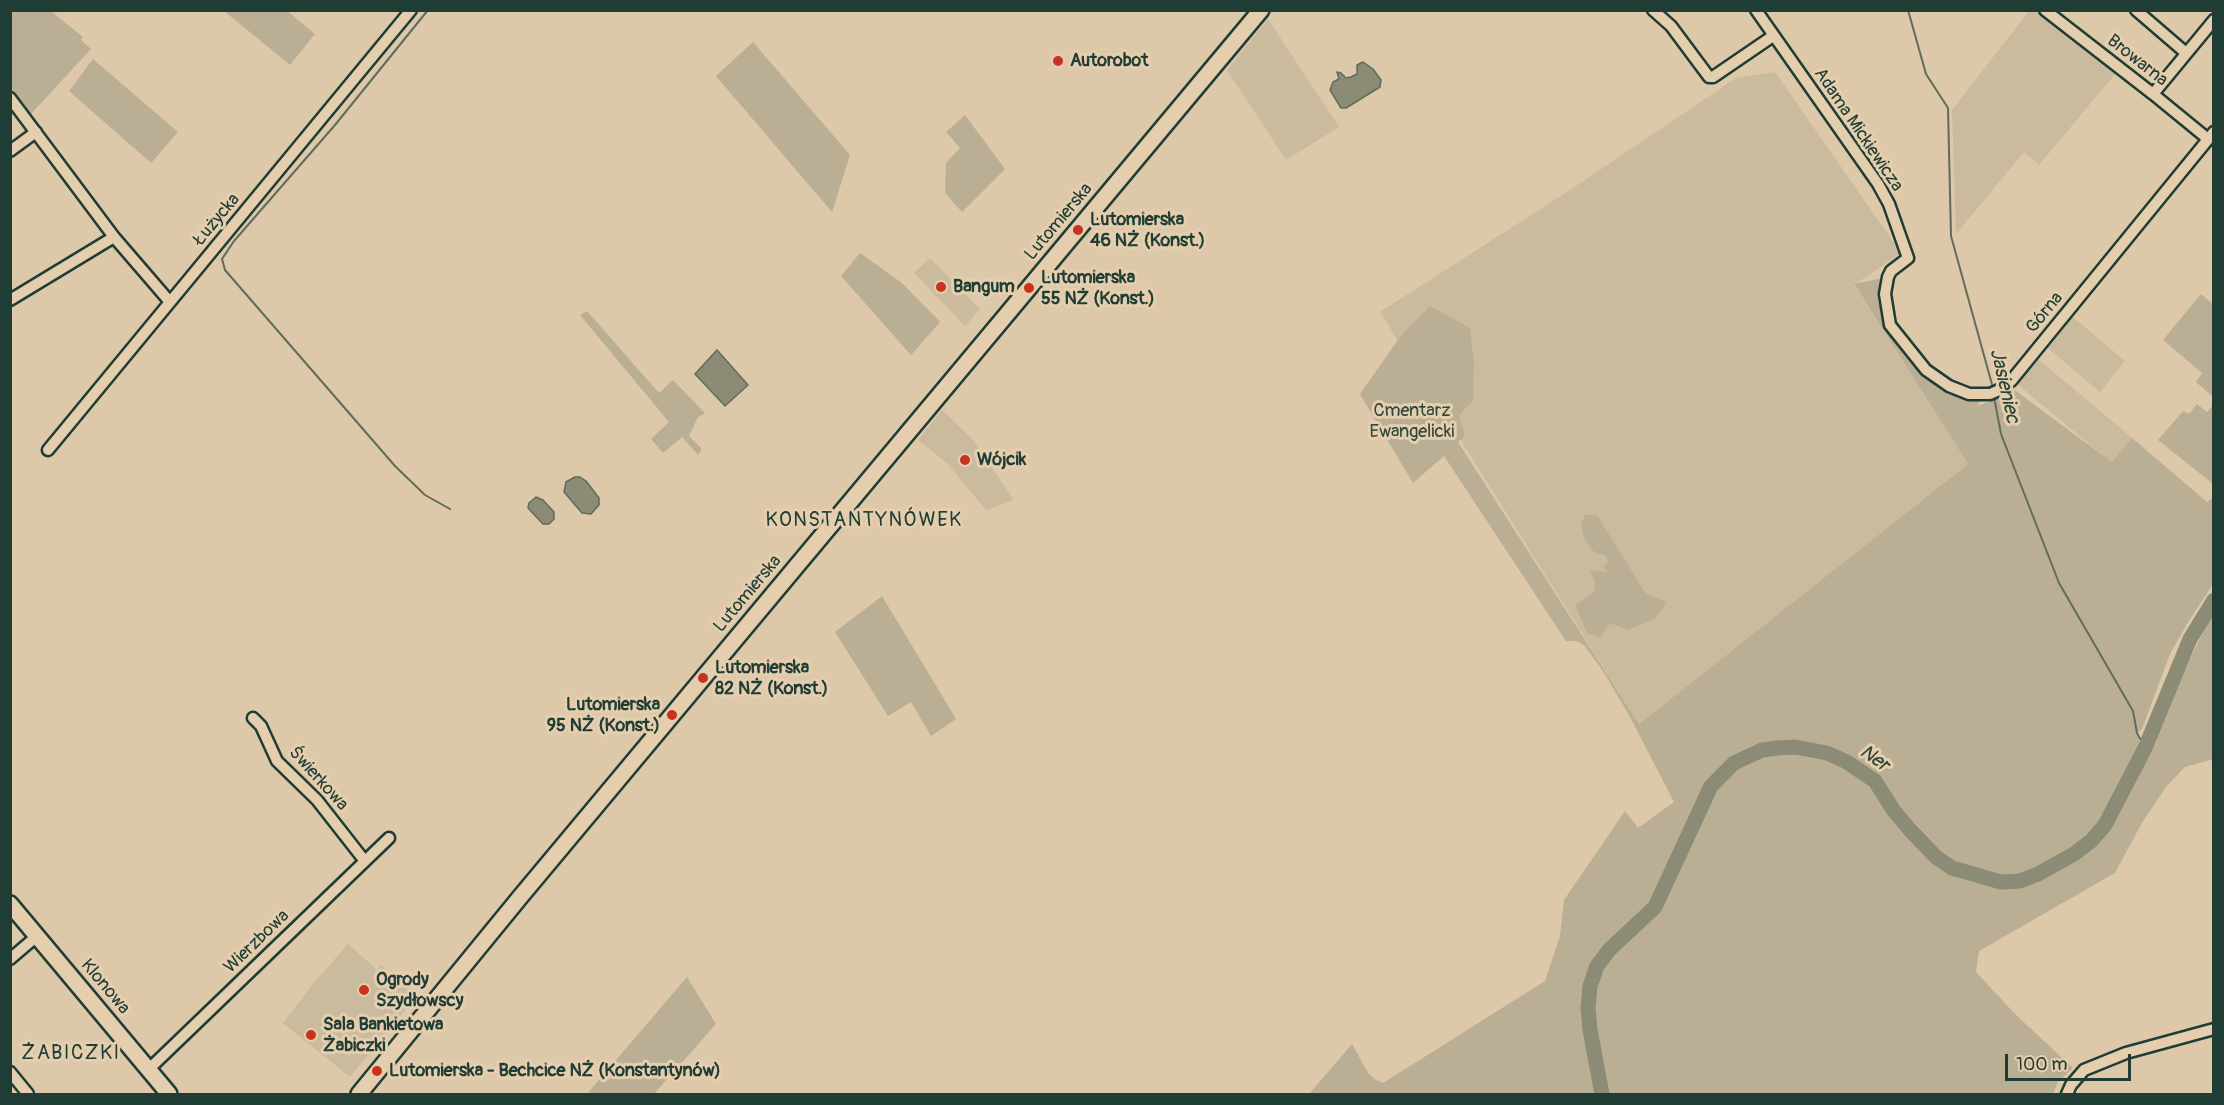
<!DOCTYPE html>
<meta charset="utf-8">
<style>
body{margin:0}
#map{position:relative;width:2224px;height:1105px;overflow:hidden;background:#ddc8a9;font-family:Pangolin,sans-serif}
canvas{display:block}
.frame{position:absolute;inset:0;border:12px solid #1f3d34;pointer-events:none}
.scale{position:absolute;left:2005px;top:1054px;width:126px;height:27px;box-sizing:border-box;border:3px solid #1f3d34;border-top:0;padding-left:8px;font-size:18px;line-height:21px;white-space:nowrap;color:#1f3d34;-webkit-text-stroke:4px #e5ceae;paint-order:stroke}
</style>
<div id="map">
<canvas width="2224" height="1105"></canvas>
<div class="frame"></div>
<div class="scale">100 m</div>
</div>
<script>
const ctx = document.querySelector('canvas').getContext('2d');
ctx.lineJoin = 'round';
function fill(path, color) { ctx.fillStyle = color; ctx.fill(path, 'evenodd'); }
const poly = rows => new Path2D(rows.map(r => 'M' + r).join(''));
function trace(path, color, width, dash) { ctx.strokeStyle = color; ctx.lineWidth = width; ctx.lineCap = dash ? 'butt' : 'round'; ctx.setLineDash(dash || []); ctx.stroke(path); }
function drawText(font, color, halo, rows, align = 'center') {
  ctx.font = font + ' Pangolin,sans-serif'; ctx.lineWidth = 6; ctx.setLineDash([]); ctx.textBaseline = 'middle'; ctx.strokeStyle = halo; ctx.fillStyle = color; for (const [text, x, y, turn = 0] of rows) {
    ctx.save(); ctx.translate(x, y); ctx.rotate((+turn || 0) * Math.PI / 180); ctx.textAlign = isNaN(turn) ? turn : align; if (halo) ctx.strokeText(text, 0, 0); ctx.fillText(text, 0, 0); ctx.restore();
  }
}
const built = poly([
 [2029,11,2035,11,2116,73,2039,165,2024,152,1956,234,1952,110],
 [1268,19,1339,127,1286,160,1227,70],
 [1775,72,1901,253,1854,285,1968,464,1639,724,1380,312,1567,192,1736,78],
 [930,258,980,309,965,326,914,273],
 [2073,317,2125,361,2100,392,2048,348],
 [2037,358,2132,438,2112,463,2016,383],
 [942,410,973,440,1014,500,986,510,947,463,918,440],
 [348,944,377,970,381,965,417,996,350,1077,283,1023,312,985]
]);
const green = poly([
 [10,11,51,11,83,37,81,40,91,49,29,116,11,92],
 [224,11,287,11,315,34,290,65],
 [753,42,850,155,832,212,716,76],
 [93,59,178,132,151,163,69,91],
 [965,115,1005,169,962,212,945,193,946,163,960,148,946,132],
 [860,253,902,283,940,322,911,355,841,276],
 [1888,277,1890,325,1926,370,1949,386,1983,395,1977,406,1988,402,2009,386,2112,462,2132,438,2207,502,2213,498,2213,584,2187,624,2170,654,2142,729,2137,733,2144,761,2192,655,2213,612,2213,759,2185,767,2166,787,2143,821,2115,873,1979,951,1976,972,2015,1014,2073,1068,2058,1082,2053,1094,1309,1094,1352,1044,1368,1073,1376,1080,1383,1083,1545,981,1560,936,1564,900,1625,811,1638,828,1674,802,1630,717,1603,671,1584,645,1576,641,1566,641,1444,456,1413,483,1360,394,1400,337,1430,306,1470,328,1474,363,1473,400,1459,416,1465,436,1458,442,1639,724,1968,464,1854,284],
 [2201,294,2213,304,2213,397,2196,382,2202,373,2163,340],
 [587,311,659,393,673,380,705,413,698,417,689,436,702,449,698,455,682,437,663,453,651,439,669,422,580,315],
 [2197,404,2207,412,2213,405,2213,484,2158,440,2183,411,2189,414],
 [1585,515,1597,515,1646,594,1667,602,1654,619,1628,630,1610,623,1600,638,1587,633,1575,605,1594,592,1595,582,1590,570,1607,572,1603,567,1608,562,1606,556,1594,552,1584,538,1581,524],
 [882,596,956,719,931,736,911,702,888,716,835,632],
 [687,977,716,1024,654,1094,587,1094]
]);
const water = poly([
 [1363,62,1373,69,1381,80,1380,87,1346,108,1341,108,1330,90,1333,82,1339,79,1337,72,1341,73,1346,78,1351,77,1357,74,1357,65,1363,62],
 [717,350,748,385,725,406,695,374,717,350],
 [575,477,580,477,586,481,599,498,599,505,591,514,582,513,564,492,566,482,575,477],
 [536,497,543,500,554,512,554,519,549,524,543,524,528,508,529,503,536,497]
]);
const stream = poly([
 [428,10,335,125,234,241,222,259,225,270,395,466,425,495,450,509],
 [1908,10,1926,74,1948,108,1951,236,1993,388],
 [1994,397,2001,434,2059,583,2133,711,2137,733,2145,748]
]);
const river = poly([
 [1602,1094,1590,1030,1588,1008,1590,986,1597,966,1609,950,1655,907,1711,786,1734,763,1762,750,1778,748,1795,747,1827,753,1847,762,1875,781,1894,811,1910,830,1936,857,1952,868,2001,882,2020,881,2038,874,2074,854,2091,841,2105,825,2145,748,2190,639,2214,600]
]);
const street = poly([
 [1653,10,1671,26,1709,77,1713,77,1773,36],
 [1756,10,1878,184,1889,204,1908,258,1891,271,1888,277,1885,294,1890,325,1926,370,1949,386,1969,394,1990,394,1997,391,2011,381,2214,132],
 [2045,10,2153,94,2208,139],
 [2136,10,2186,53],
 [2153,94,2214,20],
 [10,98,114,237,170,302],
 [10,151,36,132],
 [10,300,114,237],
 [48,450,411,10],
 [253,718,261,726,277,761,317,800,364,860],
 [10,959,37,936],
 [148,1070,389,838],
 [10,1072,28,1094],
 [2067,1094,2071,1085,2084,1070,2126,1053,2214,1029]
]);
const secondary = poly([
 [10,904,169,1094],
 [359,1094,521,896,1261,10]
]);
const markers = [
 [1058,61,6,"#c8321e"],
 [1078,230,6,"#c8321e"],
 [941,287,6,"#c8321e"],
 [1029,288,6,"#c8321e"],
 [965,460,6,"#c8321e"],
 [703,678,6,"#c8321e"],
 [672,715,6,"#c8321e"],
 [364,990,6,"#c8321e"],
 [311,1035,6,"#c8321e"],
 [377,1071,6,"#c8321e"]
];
const poiNames = [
 ["Autorobot",1070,61],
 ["Lutomierska",1090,220],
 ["46 NŻ (Konst.)",1090,241],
 ["Lutomierska",1041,278],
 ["55 NŻ (Konst.)",1041,299],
 ["Bangum",953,287],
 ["Wójcik",977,460],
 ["Lutomierska",715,668],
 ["82 NŻ (Konst.)",715,689],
 ["Lutomierska",660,705,"right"],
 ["95 NŻ (Konst.)",660,726,"right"],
 ["Ogrody",376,980],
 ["Szydłowscy",376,1001],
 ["Sala Bankietowa",323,1025],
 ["Żabiczki",323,1046],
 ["Lutomierska - Bechcice NŻ (Konstantynów)",389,1071]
];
const streetNames = [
 ["Browarna",2137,61,38],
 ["Adama Mickiewicza",1858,130,56],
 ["Łużycka",217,220,-50],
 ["Lutomierska",1059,222,-50],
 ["Górna",2045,313,-51],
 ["Lutomierska",748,594,-50],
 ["Świerkowa",318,779,48],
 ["Wierzbowa",257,942,-44],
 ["Klonowa",105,987,50]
];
const parkNames = [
 ["Cmentarz",1412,411],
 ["Ewangelicki",1412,432]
];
const waterNames = [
 ["Jasieniec",2004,386,77],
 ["Ner",1874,759,35]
];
const neighbourhoodNames = [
 ["KONSTANTYNÓWEK",864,521],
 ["ŻABICZKI",71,1054]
];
fill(built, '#cbbb9e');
fill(green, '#baaf94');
fill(water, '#8b8b76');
trace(water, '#606c5c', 1.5);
trace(stream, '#606c5c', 2);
trace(river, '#8b8b76', 15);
trace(street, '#1f3d34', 15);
trace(secondary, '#1f3d34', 20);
trace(street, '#e5ceae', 10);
trace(secondary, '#e5ceae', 15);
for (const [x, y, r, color] of markers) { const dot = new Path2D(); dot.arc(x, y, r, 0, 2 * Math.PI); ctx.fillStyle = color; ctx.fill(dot); trace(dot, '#e5ceae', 2); }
drawText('bold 18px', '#1f3d34', '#e5ceae', poiNames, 'left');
drawText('18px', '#1f3d34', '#e5ceae', streetNames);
drawText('18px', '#2e483e', '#e5ceae', parkNames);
drawText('italic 20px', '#2a453b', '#e5ceae', waterNames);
ctx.letterSpacing = '1.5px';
drawText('20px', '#1f3d34', '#e5ceae', neighbourhoodNames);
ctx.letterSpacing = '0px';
</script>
